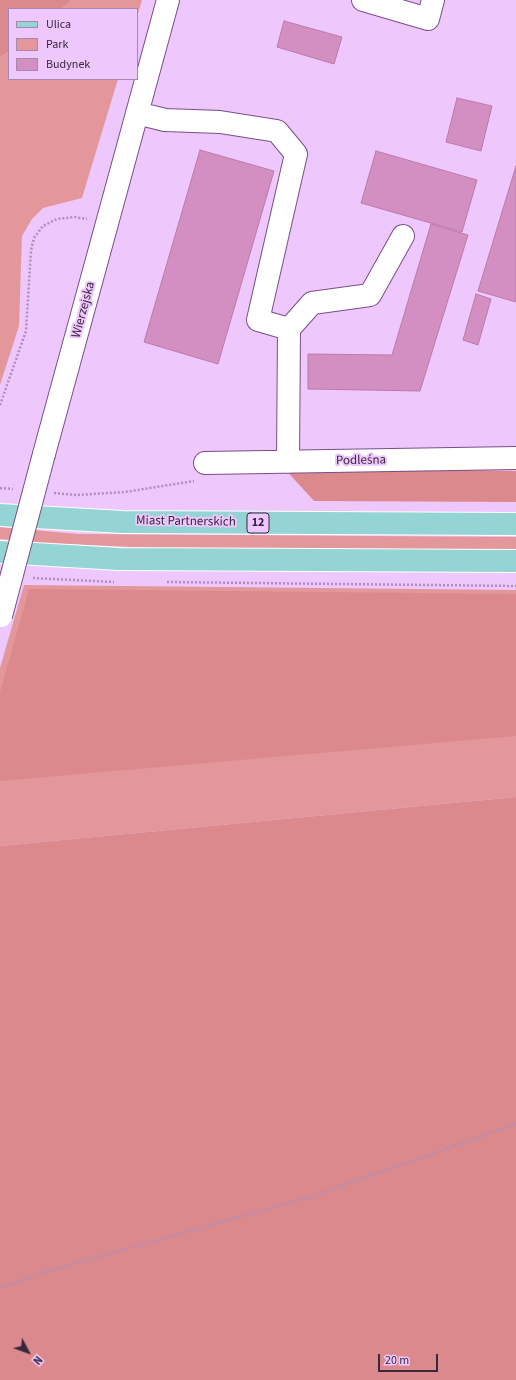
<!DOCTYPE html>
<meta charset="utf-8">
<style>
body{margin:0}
#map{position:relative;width:516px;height:1380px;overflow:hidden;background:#eec7fc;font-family:"Source Sans 3",sans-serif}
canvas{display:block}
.legend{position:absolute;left:8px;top:8px;width:130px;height:72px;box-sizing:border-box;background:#eec7fc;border:1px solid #a687b0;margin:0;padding:5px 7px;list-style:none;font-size:12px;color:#39263f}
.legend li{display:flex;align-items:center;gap:8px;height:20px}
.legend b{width:20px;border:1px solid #a687b0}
.north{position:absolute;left:8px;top:1332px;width:40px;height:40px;-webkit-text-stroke:3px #eec7fc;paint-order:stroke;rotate:131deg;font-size:11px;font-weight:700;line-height:16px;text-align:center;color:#39263f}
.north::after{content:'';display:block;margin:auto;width:14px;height:18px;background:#39263f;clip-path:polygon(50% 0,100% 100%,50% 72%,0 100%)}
.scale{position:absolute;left:378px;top:1354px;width:60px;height:18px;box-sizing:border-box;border:2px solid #39263f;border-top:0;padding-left:5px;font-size:12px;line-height:14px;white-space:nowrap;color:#39263f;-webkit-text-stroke:3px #eec7fc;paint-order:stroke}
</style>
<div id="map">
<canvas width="516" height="1380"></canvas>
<ul class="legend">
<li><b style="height:5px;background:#94d4d4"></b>Ulica</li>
<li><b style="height:11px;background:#e3979a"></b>Park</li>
<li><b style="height:11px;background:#d38fc1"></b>Budynek</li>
</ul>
<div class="north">N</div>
<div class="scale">20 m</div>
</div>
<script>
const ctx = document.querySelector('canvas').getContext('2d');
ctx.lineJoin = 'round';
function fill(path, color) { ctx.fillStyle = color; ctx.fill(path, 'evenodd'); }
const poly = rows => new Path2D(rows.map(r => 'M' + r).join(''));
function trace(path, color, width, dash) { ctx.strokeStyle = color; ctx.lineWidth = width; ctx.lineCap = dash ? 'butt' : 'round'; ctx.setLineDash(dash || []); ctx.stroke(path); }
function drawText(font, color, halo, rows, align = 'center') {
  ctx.font = font + ' "Source Sans 3",sans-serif'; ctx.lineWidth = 4; ctx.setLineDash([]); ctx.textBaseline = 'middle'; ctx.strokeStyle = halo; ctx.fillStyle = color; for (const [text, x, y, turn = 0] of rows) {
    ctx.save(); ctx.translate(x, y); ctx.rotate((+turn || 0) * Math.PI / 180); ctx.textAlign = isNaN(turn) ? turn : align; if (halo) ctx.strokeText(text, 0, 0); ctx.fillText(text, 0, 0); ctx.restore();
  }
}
const green = poly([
 [72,0,142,0,137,17,137,9,61,9],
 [9,51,9,79,118,79,82,198,43,208,32,219,22,236,19,326,0,385,0,58],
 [0,527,78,534,516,537,516,550,155,548,43,543,0,539],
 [24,585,516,590,516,797,0,846,0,668]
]);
const forest = poly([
 [0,0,72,0,61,9,9,9,9,51,0,58],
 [283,467,516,471,516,502,314,501],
 [29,589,516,594,516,736,0,781,0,692],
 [516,797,516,1380,0,1380,0,846]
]);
const building = poly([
 [284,21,342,37,334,64,277,47,284,21],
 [457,98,492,106,481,151,446,142,457,98],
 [200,150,274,171,218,364,144,342,200,150],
 [376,151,477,180,462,232,361,203,376,151],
 [516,166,516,302,478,291,516,166],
 [431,224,468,235,420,391,308,389,308,354,392,355,431,224],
 [476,294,491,299,478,345,463,340,476,294]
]);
const path = poly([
 [0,405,26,331,31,250,34,238,43,226,57,219,74,217,87,219],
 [0,488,13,489],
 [54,493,76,495,125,492,194,481],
 [33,578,114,582],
 [167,582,516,586],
 [0,1288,45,1272,313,1196,516,1124]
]);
const minor = poly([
 [363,0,428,19,433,0],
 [137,113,165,120,220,122,277,131,296,154,258,320,289,329,312,303,370,295,403,236],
 [44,454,168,0],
 [288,462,289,329],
 [205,463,516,458]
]);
const major = poly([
 [0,515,122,522,516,524],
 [0,552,119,559,516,561]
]);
const minorBridge = poly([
 [1,616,44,454]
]);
const shields = [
 [258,523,22]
];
const shieldNames = [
 ["12",258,523]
];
const streetNames = [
 ["Wierzejska",84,310,-75],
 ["Podleśna",361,461,-1],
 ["Miast Partnerskich",186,522,1]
];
fill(green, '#e3979a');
fill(forest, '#dc898d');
fill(building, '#d38fc1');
trace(building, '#bb7aaa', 1);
trace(minor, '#7a4e89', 24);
trace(major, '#fff', 24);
trace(path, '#af8fba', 2.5, [2, 2]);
trace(minor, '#fff', 22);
trace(major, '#94d4d4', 22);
trace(minorBridge, '#7a4e89', 24, []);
trace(minorBridge, '#fff', 22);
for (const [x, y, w] of shields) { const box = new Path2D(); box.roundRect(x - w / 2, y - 10, w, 20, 3); ctx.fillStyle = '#eec7fc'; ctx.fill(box); trace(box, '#39263f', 1); }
drawText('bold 12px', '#39263f', null, shieldNames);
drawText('13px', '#39263f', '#eec7fc', streetNames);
</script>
